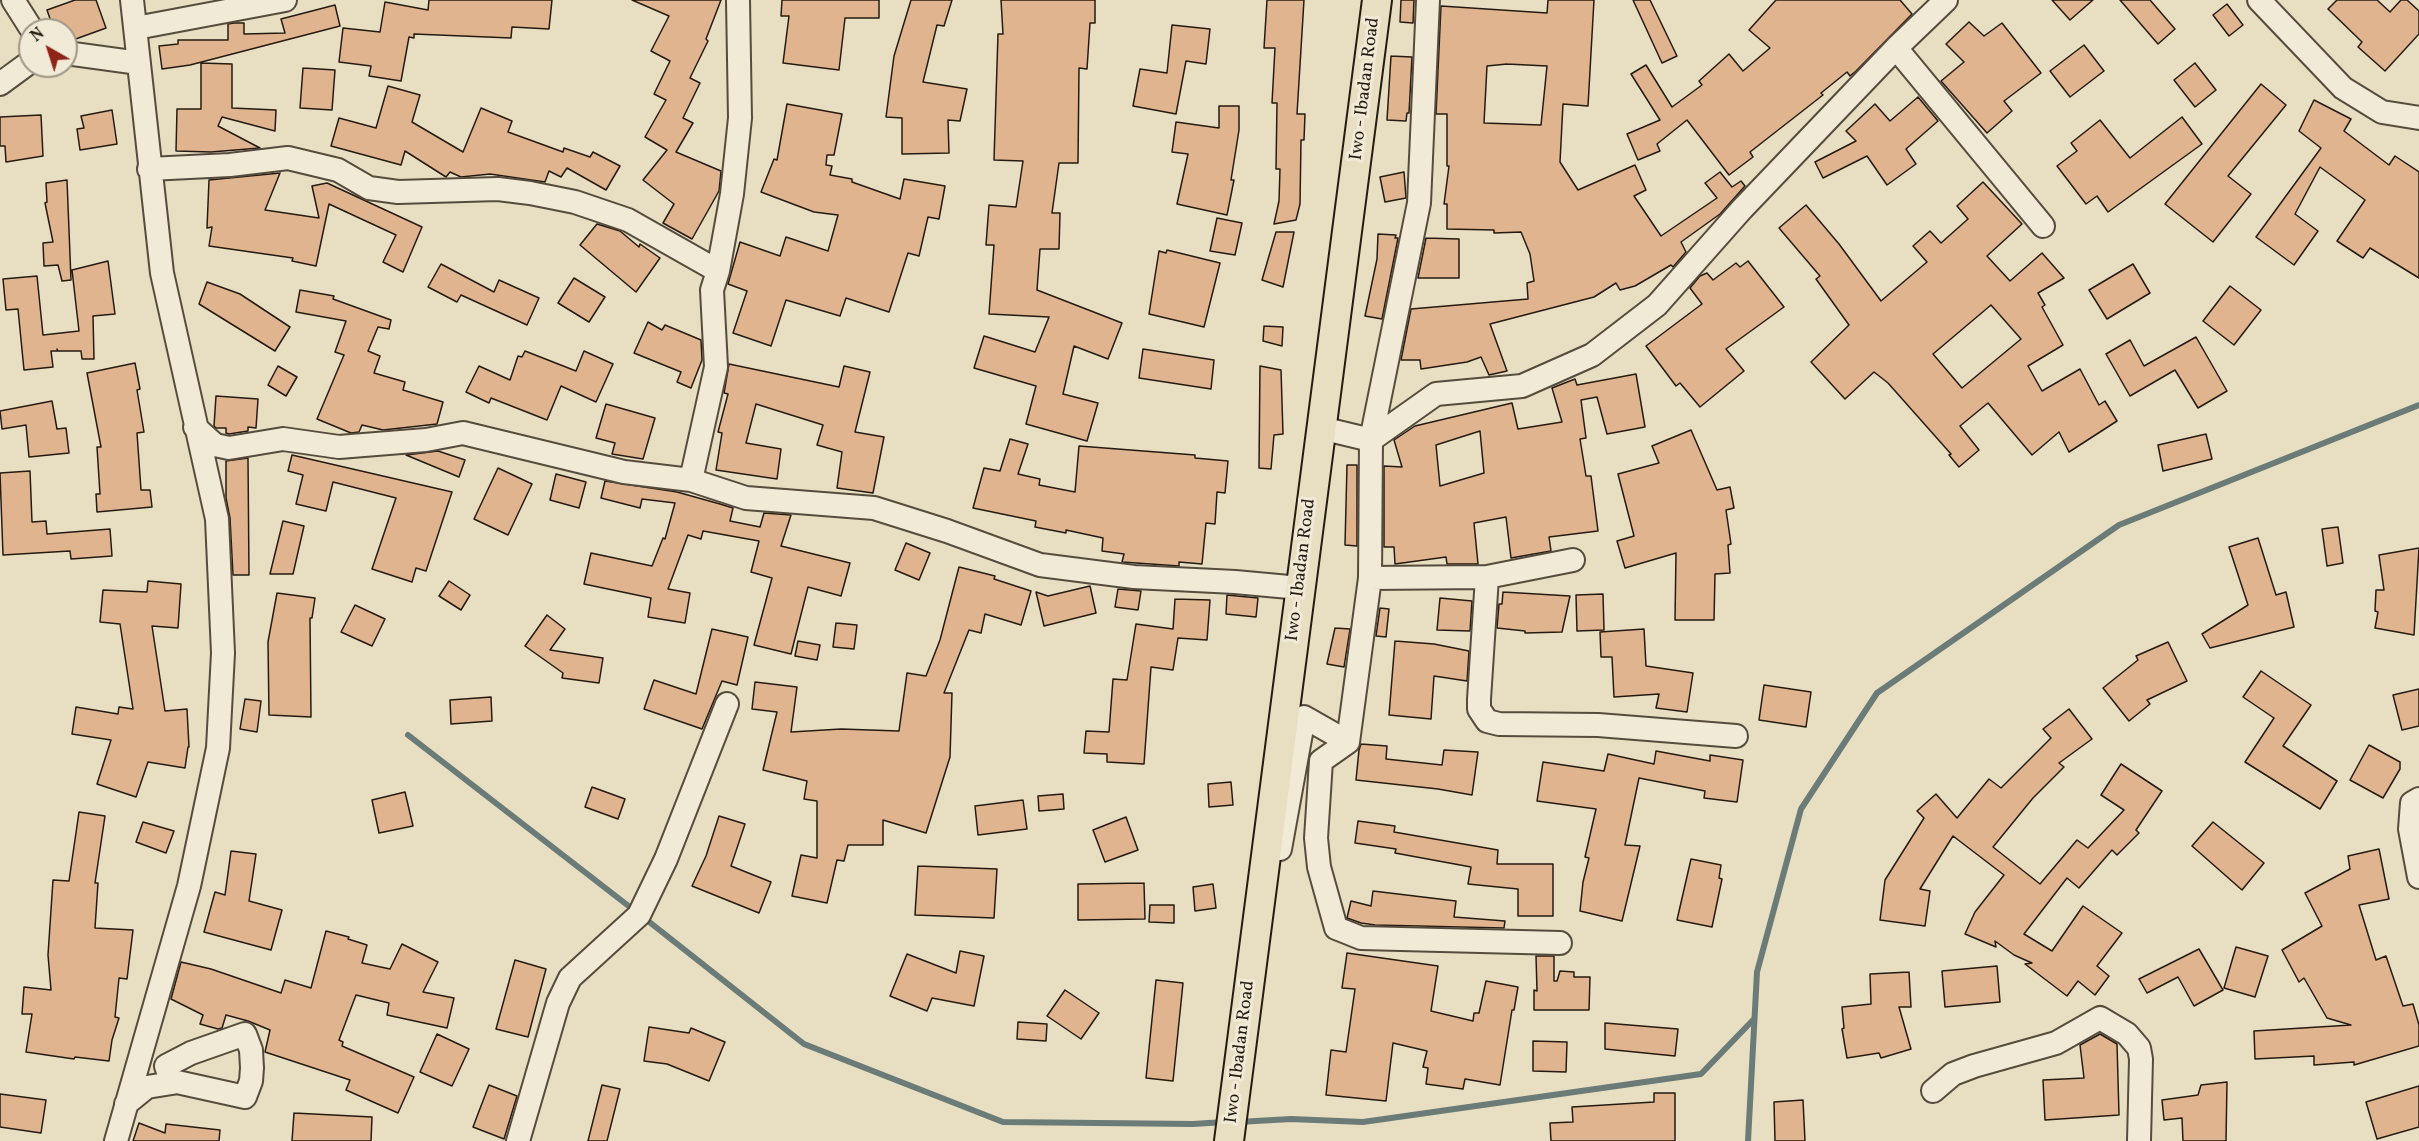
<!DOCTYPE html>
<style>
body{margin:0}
#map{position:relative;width:2419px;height:1141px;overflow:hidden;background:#e8dec2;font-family:Vollkorn,serif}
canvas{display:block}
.north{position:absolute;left:18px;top:18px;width:60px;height:60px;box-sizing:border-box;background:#f0ead7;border:2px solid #9f9788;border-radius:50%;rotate:321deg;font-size:16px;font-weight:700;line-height:24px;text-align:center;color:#251b12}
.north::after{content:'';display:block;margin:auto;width:21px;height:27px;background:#8f2418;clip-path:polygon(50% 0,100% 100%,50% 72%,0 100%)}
</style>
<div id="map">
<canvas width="2419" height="1141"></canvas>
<div class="north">N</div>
</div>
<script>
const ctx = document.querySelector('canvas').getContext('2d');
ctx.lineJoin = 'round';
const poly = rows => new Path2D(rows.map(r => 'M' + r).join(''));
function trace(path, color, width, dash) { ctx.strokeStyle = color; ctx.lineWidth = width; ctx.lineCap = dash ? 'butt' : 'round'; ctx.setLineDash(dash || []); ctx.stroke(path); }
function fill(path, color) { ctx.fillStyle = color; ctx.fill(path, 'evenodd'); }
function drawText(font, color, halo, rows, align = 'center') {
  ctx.font = font + ' Vollkorn,serif'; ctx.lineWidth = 6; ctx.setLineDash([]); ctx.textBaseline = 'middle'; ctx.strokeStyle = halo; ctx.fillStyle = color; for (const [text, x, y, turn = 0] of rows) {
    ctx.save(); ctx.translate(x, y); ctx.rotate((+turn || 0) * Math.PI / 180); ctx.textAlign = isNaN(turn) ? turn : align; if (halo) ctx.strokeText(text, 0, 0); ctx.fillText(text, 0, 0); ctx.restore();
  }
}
const stream = poly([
 [408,735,635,911],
 [643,917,804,1044,1003,1122,1193,1124,1225,1122],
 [1238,1122,1291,1119,1363,1122,1701,1074,1754,1019],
 [1748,1141,1757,972,1801,809,1877,693,2119,525,2419,405]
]);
const building = poly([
 [75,0,96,0,106,28,73,40,66,40,66,30,54,30,47,10,75,0],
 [429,0,552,0,549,29,512,27,511,38,414,34,414,38,409,37,401,81,369,76,371,66,339,62,343,28,380,32,385,2,428,10,429,0],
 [632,0,721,0,706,39,708,41,690,78,700,83,683,118,693,123,676,152,721,171,719,191,692,239,663,223,674,204,643,180,667,150,645,137,666,100,654,94,670,61,651,51,669,16,632,0],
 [782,0,879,0,879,18,845,18,839,70,783,63,789,16,781,16,782,0],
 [911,0,952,0,944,26,937,25,923,82,967,89,960,121,948,120,949,153,902,154,902,118,886,117,894,56,911,0],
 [1001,0,1095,0,1095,23,1090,23,1087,69,1079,68,1078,163,1059,163,1052,213,1060,213,1059,249,1040,249,1037,290,1122,323,1108,359,1074,346,1063,394,1098,403,1087,441,1026,424,1036,386,974,368,984,336,1035,352,1049,317,989,314,994,245,986,245,989,205,1016,207,1023,161,994,160,998,34,1003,34,1001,0],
 [1267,0,1304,0,1297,114,1305,114,1304,140,1301,140,1300,204,1296,220,1274,224,1279,201,1280,169,1276,169,1277,103,1272,103,1275,48,1264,48,1267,0],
 [1401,0,1414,0,1413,23,1400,22,1401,0],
 [1548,0,1594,0,1588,106,1563,104,1560,162,1578,190,1635,165,1646,190,1634,196,1661,236,1717,198,1705,183,1720,172,1732,187,1741,181,1745,186,1720,214,1681,242,1686,252,1673,267,1671,265,1635,286,1620,290,1616,283,1594,297,1490,324,1507,371,1489,375,1481,357,1467,362,1421,369,1420,360,1401,360,1411,309,1528,299,1527,283,1534,281,1530,254,1521,232,1494,233,1494,230,1447,229,1447,204,1444,204,1449,166,1447,166,1447,114,1436,114,1441,6,1547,13,1548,0],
 [1507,64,1547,66,1541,125,1484,123,1487,66,1507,64],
 [1633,0,1650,0,1677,56,1662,63,1633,0],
 [1776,0,1900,0,1912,14,1856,71,1850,76,1847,72,1821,93,1823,95,1750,152,1753,157,1729,175,1687,120,1657,144,1660,151,1638,160,1627,134,1660,120,1631,74,1646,65,1672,107,1702,85,1699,81,1729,54,1743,71,1770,48,1749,30,1776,0],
 [2052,0,2093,0,2070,20,2052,0],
 [2120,0,2150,0,2175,29,2158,44,2120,0],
 [2337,0,2377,0,2390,12,2401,0,2407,0,2419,11,2419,34,2385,71,2358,47,2362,42,2328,9,2337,0],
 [2227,4,2243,25,2229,36,2213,15,2227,4],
 [335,5,340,26,190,65,162,69,159,46,178,44,178,40,228,40,228,24,234,23,244,23,244,34,285,33,281,19,335,5],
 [1969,22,1984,36,2002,23,2041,73,2004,101,2012,111,1987,133,1941,81,1964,62,1946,44,1969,22],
 [1172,25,1210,29,1206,64,1186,61,1176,114,1133,106,1140,69,1167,73,1172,25],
 [2084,45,2104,71,2070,97,2050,71,2084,45],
 [1391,56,1412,57,1409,113,1407,113,1406,121,1387,120,1391,56],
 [201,63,232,64,232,108,276,110,275,131,222,117,218,126,260,148,211,152,176,151,177,109,201,109,201,63],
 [2195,63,2216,90,2195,107,2174,80,2195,63],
 [303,68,335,70,332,110,300,108,303,68],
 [2261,84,2286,105,2228,176,2251,194,2213,242,2165,204,2261,84],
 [388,86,420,95,412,122,463,152,481,108,512,121,508,132,563,152,564,148,590,157,593,152,620,166,606,190,567,168,561,177,549,171,545,182,490,174,461,177,450,172,446,177,405,151,401,165,331,146,339,118,376,128,388,86],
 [1918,97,1938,121,1906,149,1916,164,1887,185,1867,156,1823,178,1815,162,1856,141,1846,131,1875,104,1890,121,1918,97],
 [2314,100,2351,119,2344,131,2389,165,2395,156,2419,172,2419,278,2370,248,2363,258,2337,241,2365,200,2320,167,2295,214,2318,231,2294,265,2256,237,2321,148,2299,131,2314,100],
 [787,104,842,114,834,155,827,155,826,165,832,166,830,175,852,179,852,182,900,199,904,179,945,186,939,219,928,217,919,256,908,253,889,312,846,298,840,316,786,300,771,346,733,333,747,291,728,284,740,242,780,256,786,237,828,251,838,215,814,212,761,192,774,159,777,160,787,104],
 [1219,106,1239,106,1239,130,1231,180,1234,180,1227,215,1177,204,1188,154,1172,152,1176,122,1219,128,1219,106],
 [112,110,117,144,80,150,77,129,84,128,81,116,112,110],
 [41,115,43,156,6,162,5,146,0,146,0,117,41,115],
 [2182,117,2202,144,2108,212,2097,196,2086,204,2057,166,2077,151,2071,143,2100,120,2130,158,2182,117],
 [1404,172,1406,198,1385,202,1380,177,1404,172],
 [280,173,265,210,319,218,312,186,327,183,422,227,403,272,383,262,396,235,329,204,316,266,292,261,293,258,209,246,212,227,207,228,209,180,280,173],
 [67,180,71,280,62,281,58,265,44,266,43,243,53,242,45,203,47,202,46,183,67,180],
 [1983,182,2022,224,1987,256,2010,281,2042,253,2064,278,2038,293,2045,305,2042,307,2063,345,2028,366,2042,391,2080,369,2099,405,2105,401,2117,421,2069,452,2059,432,2032,455,1988,403,1960,426,1979,450,1959,467,1949,455,1951,454,1888,383,1874,372,1845,399,1811,362,1849,325,1816,279,1820,276,1779,228,1806,205,1839,244,1881,301,1927,262,1913,246,1930,231,1941,243,1968,219,1957,206,1983,182],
 [1991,305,2021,339,1962,388,1933,354,1991,305],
 [1217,218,1242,223,1235,255,1210,251,1217,218],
 [597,224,620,231,639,247,640,244,660,258,636,292,580,245,597,224],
 [1276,232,1294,232,1283,287,1262,280,1276,232],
 [1378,234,1396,235,1395,238,1398,238,1382,319,1365,316,1377,259,1378,234],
 [1426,238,1459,239,1459,278,1418,278,1426,238],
 [1167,250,1220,263,1204,327,1149,314,1159,251,1166,253,1167,250],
 [108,261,115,314,93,316,94,359,82,359,81,351,58,351,57,349,58,351,51,351,53,367,24,370,18,309,6,310,3,279,37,276,43,335,79,331,72,270,108,261],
 [1748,261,1784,307,1726,349,1744,371,1700,407,1680,383,1676,386,1646,346,1702,304,1690,288,1700,276,1707,273,1713,280,1736,263,1740,267,1748,261],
 [441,264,494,292,499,280,539,298,527,325,461,295,457,302,428,287,441,264],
 [2133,264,2150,293,2107,319,2089,290,2133,264],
 [574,278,605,297,589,322,558,303,574,278],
 [207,282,240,294,290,327,275,351,199,304,207,282],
 [2230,286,2261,310,2234,345,2203,321,2230,286],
 [300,290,334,296,333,299,391,320,389,329,378,327,368,351,380,356,374,373,405,382,403,390,443,402,437,424,383,430,362,425,359,432,351,433,317,419,344,355,335,352,346,321,296,312,300,290],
 [648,322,662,330,665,325,701,340,702,360,691,388,677,382,681,372,634,353,648,322],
 [1264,326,1283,327,1282,346,1263,341,1264,326],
 [2196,337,2227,391,2198,408,2175,370,2130,396,2106,354,2130,340,2144,366,2196,337],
 [1143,349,1214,360,1211,389,1139,378,1143,349],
 [525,351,576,371,584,351,613,364,596,402,561,386,547,420,491,398,489,403,466,392,479,366,510,380,518,356,522,357,525,351],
 [135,363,140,389,137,390,144,432,137,433,141,490,150,490,152,507,97,512,96,494,100,494,97,447,101,447,87,373,135,363],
 [729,364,839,387,844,366,870,372,855,432,884,437,873,493,837,488,842,452,817,445,823,425,756,404,746,443,781,449,777,479,716,470,722,433,718,432,728,394,724,393,729,364],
 [278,366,297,377,286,396,268,385,278,366],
 [1260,366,1281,370,1283,434,1274,435,1271,469,1259,468,1260,366],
 [1636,374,1645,427,1607,434,1597,397,1581,400,1586,438,1580,439,1586,476,1591,476,1598,531,1549,537,1551,551,1511,558,1506,517,1474,523,1478,564,1447,564,1446,557,1395,564,1394,547,1384,547,1384,466,1402,467,1394,440,1415,426,1512,403,1518,429,1562,422,1552,388,1575,379,1577,385,1636,374],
 [1480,431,1484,473,1440,486,1436,445,1480,431],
 [216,396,258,399,256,428,248,427,248,431,229,434,226,433,226,428,216,428,214,426,216,396],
 [52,401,57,429,66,428,69,453,29,457,26,425,2,429,0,411,52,401],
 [606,404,655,418,643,459,612,454,615,443,596,438,606,404],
 [1691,430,1717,490,1730,487,1734,508,1726,510,1731,544,1728,545,1730,573,1715,574,1714,620,1675,620,1676,553,1625,568,1617,541,1634,536,1618,474,1659,463,1652,446,1691,430],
 [2206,434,2212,459,2163,471,2158,445,2206,434],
 [1010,439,1028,444,1018,474,1040,479,1039,485,1075,492,1079,446,1195,455,1195,458,1228,461,1225,493,1217,492,1215,524,1206,523,1202,564,1179,562,1179,566,1122,562,1124,554,1102,551,1103,538,1066,530,1066,533,1035,527,1036,521,973,508,984,468,1000,471,1010,439],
 [438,451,465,460,459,477,406,455,438,451],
 [292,455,452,492,426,571,416,568,412,582,372,569,396,498,333,482,326,511,296,504,303,475,288,471,292,455],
 [248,458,249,575,233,575,230,518,226,498,226,461,248,458],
 [1347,465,1357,465,1357,546,1345,545,1347,465],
 [498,468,532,484,508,535,474,519,498,468],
 [30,471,32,522,46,521,47,534,110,529,112,556,71,559,70,551,3,555,0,473,30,471],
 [556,474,586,482,579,508,550,500,556,474],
 [605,481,677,492,720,504,733,508,730,521,760,527,764,513,791,515,781,546,850,563,841,596,808,587,791,654,754,645,772,578,751,572,759,541,703,531,701,539,688,535,668,589,690,593,685,623,648,617,651,598,584,584,591,553,652,566,663,538,665,539,675,503,642,499,640,508,601,498,605,481],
 [283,521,304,526,293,574,270,574,283,521],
 [2338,527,2343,563,2327,566,2322,529,2338,527],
 [2258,538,2276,595,2286,592,2294,627,2210,648,2202,634,2248,605,2229,547,2258,538],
 [906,543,930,553,919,580,895,570,906,543],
 [2419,548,2414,635,2375,628,2378,612,2375,611,2376,590,2384,590,2379,555,2419,548],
 [959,567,995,576,994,579,1031,591,1021,625,985,614,981,633,969,630,944,693,952,693,950,757,926,833,883,820,883,845,848,845,844,861,837,860,827,903,792,896,801,855,817,858,817,801,804,799,807,781,763,770,777,712,752,709,755,682,797,687,791,732,841,729,899,731,907,673,926,676,940,640,959,567],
 [148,581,181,584,178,628,152,626,165,711,187,709,189,747,188,747,185,768,148,762,136,797,97,784,111,740,72,734,76,707,118,714,119,707,133,709,120,624,100,622,103,590,147,592,148,581],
 [449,581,470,595,461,610,439,596,449,581],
 [1090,586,1096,613,1044,626,1036,592,1048,596,1090,586],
 [1118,589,1141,591,1138,610,1115,607,1118,589],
 [1503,592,1570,596,1562,632,1525,633,1525,631,1497,628,1499,604,1502,604,1503,592],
 [277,593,315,598,312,618,310,618,311,717,269,715,268,642,277,593],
 [1603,594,1604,630,1577,631,1576,595,1603,594],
 [1227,595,1258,598,1256,617,1226,614,1227,595],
 [1440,598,1472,601,1470,631,1437,630,1440,598],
 [1175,599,1210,600,1207,640,1178,638,1173,670,1151,667,1144,764,1107,762,1107,754,1084,753,1086,731,1109,732,1113,679,1127,680,1136,624,1173,629,1175,599],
 [355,605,385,619,372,646,341,632,355,605],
 [1380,608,1389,609,1386,637,1376,636,1380,608],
 [547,615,565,629,550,650,603,658,599,683,562,678,563,673,525,646,547,615],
 [836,623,857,625,854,649,833,647,836,623],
 [1335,628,1350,629,1344,667,1327,664,1335,628],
 [712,629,748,637,737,685,722,681,702,729,644,709,654,680,696,694,712,629],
 [1644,629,1646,666,1693,673,1687,712,1656,708,1659,694,1614,697,1612,657,1601,657,1600,632,1644,629],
 [798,641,820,645,817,660,795,656,798,641],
 [1395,641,1434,644,1469,651,1467,681,1434,676,1431,719,1389,715,1395,641],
 [2168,642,2187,681,2147,700,2150,704,2129,721,2103,688,2138,660,2136,656,2168,642],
 [2261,671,2311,705,2283,746,2337,781,2320,809,2245,762,2274,718,2243,697,2261,671],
 [1764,685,1811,692,1806,727,1759,720,1764,685],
 [2419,689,2419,726,2402,730,2393,695,2419,689],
 [491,697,492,721,451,724,450,700,491,697],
 [245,699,261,701,257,732,240,729,245,699],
 [2069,709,2092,739,2059,763,2064,767,2033,798,1993,847,2040,884,2077,840,2088,848,2124,810,2101,795,2121,764,2162,791,2136,830,2139,833,2117,855,2112,850,2079,888,2067,878,2024,934,2052,951,2083,906,2122,933,2097,966,2109,976,2095,995,2078,981,2067,996,2025,964,2032,963,2014,955,1995,941,1996,947,1965,934,1975,912,2004,875,1953,836,1920,889,1930,891,1925,926,1880,920,1885,880,1924,818,1917,811,1936,794,1957,818,1989,779,2001,788,2051,738,2043,729,2069,709],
 [1361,744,1387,746,1386,759,1442,765,1444,750,1478,752,1472,795,1438,789,1356,780,1359,750,1361,744],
 [2369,745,2400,762,2400,769,2383,798,2350,780,2369,745],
 [1656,751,1710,761,1710,755,1743,760,1737,802,1704,798,1705,791,1639,778,1625,845,1640,846,1622,921,1580,911,1583,882,1589,858,1585,857,1596,809,1537,801,1543,762,1604,771,1608,754,1654,764,1656,751],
 [1231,782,1233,805,1209,807,1208,784,1231,782],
 [592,787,625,799,618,819,585,807,592,787],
 [405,792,413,826,379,833,372,800,405,792],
 [1063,794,1064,809,1039,811,1038,796,1063,794],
 [1023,800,1027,829,978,835,975,806,1023,800],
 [79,812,105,816,95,883,98,883,95,928,133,930,127,979,119,978,115,1017,119,1018,112,1040,109,1061,75,1057,74,1059,26,1052,32,1014,22,1014,24,987,51,990,48,955,53,880,69,881,79,812],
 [719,816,745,824,731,866,771,882,759,913,692,886,706,856,719,816],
 [1126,817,1138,850,1105,862,1093,830,1126,817],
 [1358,821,1395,826,1394,832,1498,850,1497,864,1553,864,1553,916,1518,916,1518,889,1468,884,1471,867,1395,853,1396,849,1355,843,1358,821],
 [143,822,174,831,166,853,136,842,143,822],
 [2213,822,2264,863,2242,890,2192,846,2213,822],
 [2379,849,2389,899,2359,905,2376,960,2386,956,2403,1006,2413,1004,2419,1025,2419,1046,2354,1065,2354,1062,2314,1065,2314,1056,2255,1059,2254,1031,2351,1025,2327,1018,2304,978,2299,982,2282,950,2322,926,2305,893,2350,869,2348,856,2379,849],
 [231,851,256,854,249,901,282,910,271,950,204,932,215,892,225,895,231,851],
 [1691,859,1721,865,1719,878,1722,879,1712,927,1677,920,1691,859],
 [918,866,997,869,994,918,915,915,918,866],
 [1144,883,1145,919,1078,920,1078,884,1144,883],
 [1213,884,1216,908,1195,911,1193,887,1213,884],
 [1373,891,1456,901,1454,917,1505,921,1504,928,1375,925,1361,923,1347,918,1351,901,1371,906,1373,891],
 [1150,905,1174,905,1174,923,1149,922,1150,905],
 [326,931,349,937,348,939,367,945,362,963,390,969,402,944,438,962,423,992,454,998,447,1028,387,1015,389,1003,356,995,339,1040,343,1042,342,1046,414,1077,398,1113,346,1090,350,1080,265,1052,270,1030,248,1021,226,1015,222,1028,218,1029,200,1024,203,1015,171,999,181,962,211,969,281,993,285,980,311,988,326,931],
 [2236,947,2268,956,2255,997,2224,988,2236,947],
 [2199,949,2223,990,2194,1006,2178,977,2147,993,2139,979,2199,949],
 [960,951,984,956,974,1006,932,998,927,1011,890,996,907,954,956,973,960,951],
 [1347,953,1438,966,1431,1011,1473,1021,1474,1013,1479,1013,1486,981,1518,987,1514,1010,1512,1010,1500,1085,1465,1079,1463,1089,1426,1084,1428,1068,1423,1067,1427,1051,1393,1043,1386,1101,1326,1095,1331,1050,1346,1052,1355,989,1342,988,1347,953],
 [1536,956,1554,956,1554,981,1557,981,1560,971,1574,972,1574,977,1590,977,1589,1010,1534,1010,1534,990,1537,991,1536,956],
 [515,960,546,969,528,1037,496,1029,515,960],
 [1997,966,2000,1002,1945,1007,1942,971,1997,966],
 [1909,972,1911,1007,1899,1007,1911,1049,1881,1058,1879,1053,1847,1058,1842,1029,1844,1028,1842,1007,1871,1004,1870,974,1909,972],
 [1156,980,1183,983,1173,1081,1146,1078,1156,980],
 [1065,990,1099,1013,1081,1039,1047,1016,1065,990],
 [1018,1022,1047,1024,1046,1041,1017,1039,1018,1022],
 [1605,1023,1678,1029,1675,1056,1605,1049,1605,1023],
 [649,1027,689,1033,691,1028,725,1042,709,1081,667,1064,644,1061,649,1027],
 [437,1034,469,1049,452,1086,420,1072,437,1034],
 [2100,1034,2117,1044,2119,1115,2045,1120,2043,1080,2084,1078,2080,1045,2100,1034],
 [1533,1041,1567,1042,1566,1072,1533,1071,1533,1041],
 [2227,1082,2226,1141,2183,1141,2182,1118,2164,1120,2162,1100,2198,1095,2201,1085,2227,1082],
 [489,1085,517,1096,504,1139,473,1127,489,1085],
 [602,1085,620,1089,607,1141,588,1141,602,1085],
 [2419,1086,2419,1127,2377,1139,2366,1102,2419,1086],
 [1654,1093,1675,1093,1675,1141,1551,1141,1550,1123,1573,1122,1572,1107,1654,1102,1654,1093],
 [0,1094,46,1100,41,1133,0,1127,0,1094],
 [1803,1100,1805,1141,1775,1141,1774,1102,1803,1100],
 [294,1113,372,1117,371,1141,292,1141,294,1113],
 [139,1123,165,1133,166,1124,220,1130,219,1141,133,1141,139,1123]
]);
const minor = poly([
 [13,0,32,30],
 [2259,0,2343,88,2382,112,2419,118],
 [136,28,285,0],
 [1896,48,2043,226],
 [66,53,139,63],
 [0,84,30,62],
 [149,169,230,165,288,158,338,170,369,188,398,192,498,189,530,193,575,202,628,220,718,271],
 [195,427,215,445,229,448,283,439,339,447,426,440,463,433,624,472,691,480,746,498,874,508,947,531,1040,565,1134,577,1235,582,1300,588],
 [1321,428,1371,440,1436,394,1522,386,1592,355,1657,305,1742,209,1896,48,1946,0],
 [691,480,716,367,712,290,718,271,732,194,740,118,738,0],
 [1487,577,1479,699,1479,709,1487,721,1499,724,1598,725,1736,736],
 [1370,578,1487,577,1573,560],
 [1348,742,1370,578,1371,440,1419,203,1428,0],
 [2419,799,2412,803,2410,829,2419,877],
 [1280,849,1304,717,1348,742,1321,761,1316,838,1319,867,1336,928,1361,938,1560,943],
 [1933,1091,1953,1074,1974,1066,2056,1043,2100,1018,2127,1034,2139,1048,2141,1059,2139,1141],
 [126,1104,147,1087,172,1083,177,1082,245,1097,251,1081,252,1068,251,1050,245,1034,191,1053,166,1066,172,1083],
 [116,1141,189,886,218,748,223,653,217,519,162,273,132,0],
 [518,1141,558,1003,570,978,639,915,666,859,727,704]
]);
const major = poly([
 [1229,1141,1377,0]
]);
const streetNames = [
 ["Iwo - Ibadan Road",1366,89,-83],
 ["Iwo - Ibadan Road",1302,570,-83],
 ["Iwo - Ibadan Road",1241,1052,-83]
];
trace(stream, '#6b7b77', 6);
fill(building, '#e0b48f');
trace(building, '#251b12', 1.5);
trace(minor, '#564c3e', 26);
trace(major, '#251b12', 32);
trace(minor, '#f0ead7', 22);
trace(major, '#e8dec2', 28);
drawText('18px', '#251b12', '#f0ead7', streetNames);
</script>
